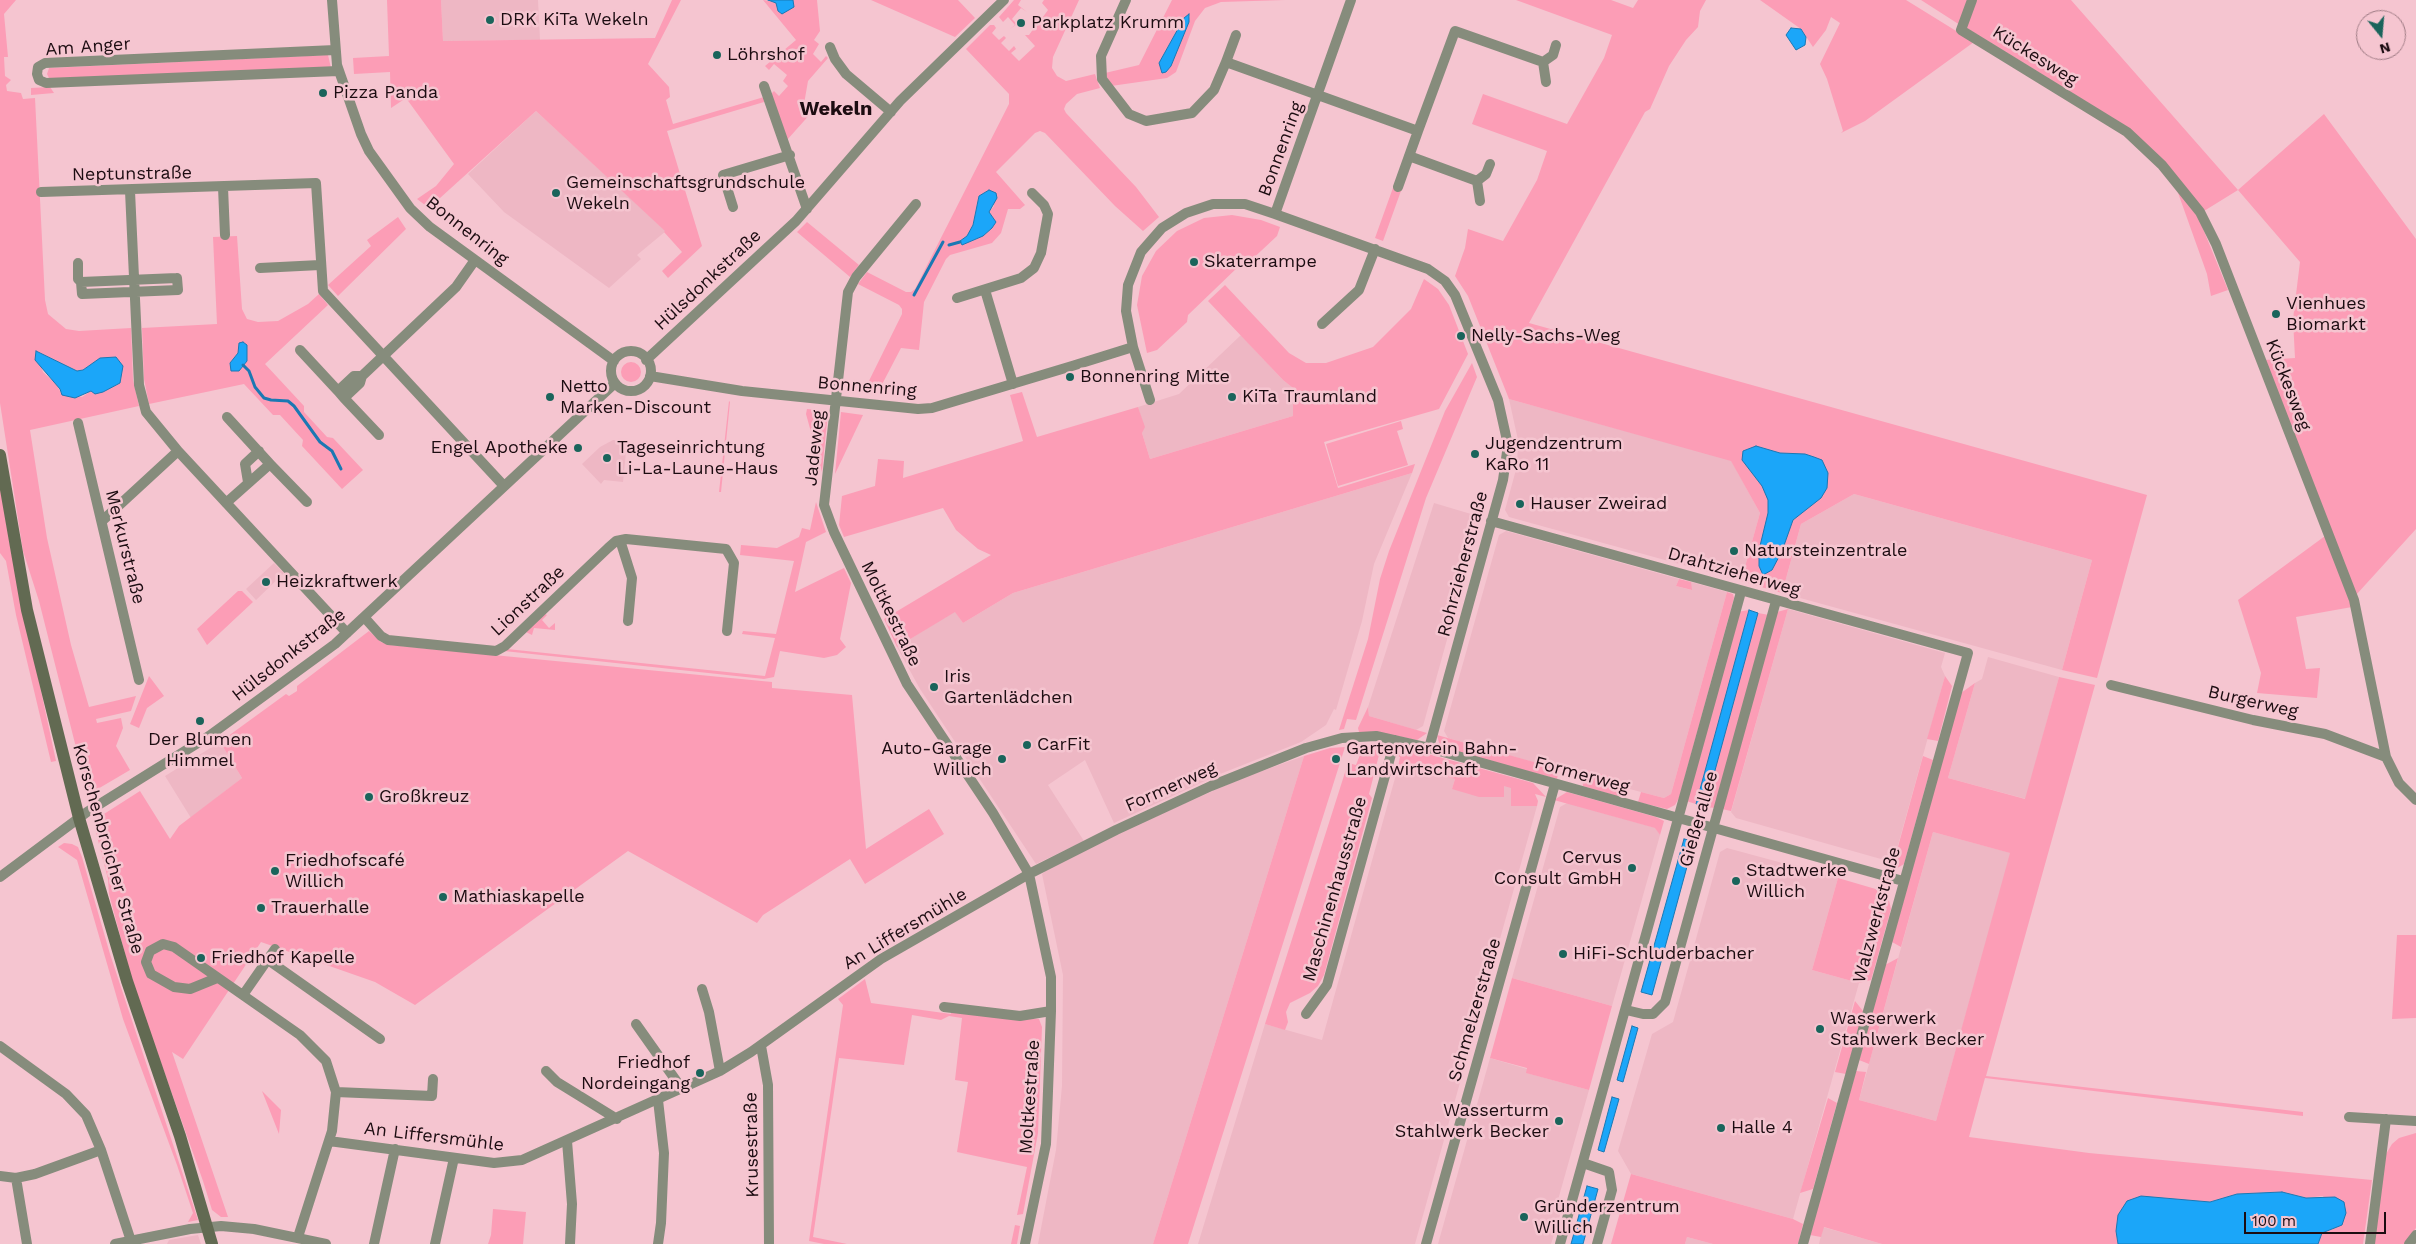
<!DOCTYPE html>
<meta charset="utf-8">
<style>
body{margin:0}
#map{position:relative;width:2416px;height:1244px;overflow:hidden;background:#f5c5d0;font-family:"Work Sans",sans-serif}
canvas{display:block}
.north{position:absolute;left:2356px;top:10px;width:50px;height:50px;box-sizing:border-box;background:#f5c5d0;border:1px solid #9e7b84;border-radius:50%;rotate:163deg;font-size:14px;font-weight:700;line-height:20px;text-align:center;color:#1c0c11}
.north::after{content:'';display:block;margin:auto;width:18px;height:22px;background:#1a645b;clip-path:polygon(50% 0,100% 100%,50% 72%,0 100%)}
.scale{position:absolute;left:2244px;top:1212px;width:142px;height:22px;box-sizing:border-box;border:2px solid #1c0c11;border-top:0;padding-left:6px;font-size:15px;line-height:18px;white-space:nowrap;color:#1c0c11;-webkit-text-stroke:4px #f5c5d0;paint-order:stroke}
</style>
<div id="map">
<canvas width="2416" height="1244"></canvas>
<div class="north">N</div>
<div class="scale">100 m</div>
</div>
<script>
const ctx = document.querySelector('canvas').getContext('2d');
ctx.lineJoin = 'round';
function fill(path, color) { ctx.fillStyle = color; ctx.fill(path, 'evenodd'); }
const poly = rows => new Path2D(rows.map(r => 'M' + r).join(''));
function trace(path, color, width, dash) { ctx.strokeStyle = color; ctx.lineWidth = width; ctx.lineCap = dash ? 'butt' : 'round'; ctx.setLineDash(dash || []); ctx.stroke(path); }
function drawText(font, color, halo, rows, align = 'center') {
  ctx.font = font + ' "Work Sans",sans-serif'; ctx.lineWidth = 5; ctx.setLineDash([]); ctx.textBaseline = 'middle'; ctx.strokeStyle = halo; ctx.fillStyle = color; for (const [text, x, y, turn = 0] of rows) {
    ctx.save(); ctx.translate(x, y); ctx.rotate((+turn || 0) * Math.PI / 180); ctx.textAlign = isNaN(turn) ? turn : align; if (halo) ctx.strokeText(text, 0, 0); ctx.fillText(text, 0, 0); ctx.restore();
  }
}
const built = poly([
 [441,0,538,0,540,40,443,41],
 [536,111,666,231,637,255,641,259,609,288,504,212,468,174],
 [1241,335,1283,380,1293,388,1293,416,1150,459,1142,433,1144,427,1138,407,1179,394],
 [1509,399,1731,460,1760,513,1741,581,1509,517,1505,510,1517,466,1518,440],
 [613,440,632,442,626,452,623,482,604,480,601,484,582,464,600,447],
 [1412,473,1374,564,1362,621,1336,710,1334,709,1326,725,1301,742,1220,774,1114,823,1085,760,1048,785,1084,841,1036,864,920,689,897,647,955,611,963,623,1013,593],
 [1854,494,2092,560,2062,670,1782,593,1801,524],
 [1434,503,1481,517,1423,726,1416,730,1369,716,1368,707],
 [1506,531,1679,579,1676,586,1691,590,1691,582,1727,592,1671,794,1664,798,1622,787,1620,779,1586,770,1582,776,1448,738,1444,731,1499,535],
 [274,563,284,573,256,600,246,589],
 [1788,609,1945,653,1941,667,1945,676,1895,856,1888,861,1736,818,1731,812],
 [1988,657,2059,677,2026,799,1948,778,1975,683,1982,679],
 [220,742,242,778,191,818,165,776],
 [1304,756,1153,1244,1038,1244,1056,1150,1062,1086,1063,975,1042,874,1050,867,1151,818,1245,777],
 [1403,765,1455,779,1452,789,1504,785,1511,787,1511,805,1537,806,1415,1244,1198,1244,1265,1024,1322,1040,1397,771,1401,772],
 [1567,803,1656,828,1660,835,1612,1006,1512,978,1560,807],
 [1933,832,2011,853,1936,1121,1859,1100],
 [1727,848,1838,878,1812,970,1859,983,1793,1219,1631,1174,1618,1151,1652,1034,1673,1022,1720,852],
 [1490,1058,1527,1069,1527,1073,1589,1090,1556,1207,1562,1209,1551,1244,1438,1244],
 [1823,1227,1882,1244,1819,1244],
 [198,1235,201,1244,167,1244,169,1240],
 [1687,1237,1713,1244,1685,1244]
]);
const green = poly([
 [0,0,16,0,4,14,8,57,4,57,5,76,11,80,6,85,7,91,21,93,23,99,35,98,45,300,48,314,66,329,79,331,131,328,133,380,139,406,30,430,47,538,71,645,89,707,136,696,131,711,96,719,97,723,121,718,123,728,116,746,130,770,96,790,86,787,39,601,23,551,0,403],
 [36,351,77,371,83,370,91,364,121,376,120,383,103,392,91,391,82,397,61,393,57,385,43,372],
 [387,0,441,0,443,41,655,38,672,0,681,0,648,64,669,87,670,97,666,100,673,124,764,97,764,102,667,131,702,246,668,278,662,271,682,252,664,232,665,231,536,111,429,208,417,199,436,186,454,164,406,98,391,108,390,72,354,74,353,58,389,56],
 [763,0,794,5,793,0,817,0,820,31,814,40,819,44,813,54,821,62,826,56,828,58,808,81,804,104,812,112,787,140,771,94,774,91,779,96,788,86,783,81,787,75,774,64,769,70,765,66,796,40],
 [871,0,958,0,975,18,955,37],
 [1014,0,1021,0,1018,5,1027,12,1021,8,1012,19,1017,24,1010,29,1015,25,1008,17,1003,22,999,17],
 [1044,0,1079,0,1053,57,1052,68,1057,76,1066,81,1095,74,1100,88,1077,94,1066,104,1064,109,1066,113,1136,187,1159,217,1143,231,1115,206,1045,133,1040,131,1035,133,996,172,1025,205,1020,209,1008,209,1001,233,992,243,950,255,946,259,924,302,919,350,901,348,877,394,863,393,902,314,902,309,899,305,858,284,867,272,906,292,911,292,915,289,1009,104,1009,94,966,49,990,25,994,25,996,28,992,33,999,40,1004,36,1006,38,1001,43,1009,51,1014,46,1016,49,1011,53,1019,61,1035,46,1025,35,1029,35,1037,24,1032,19,1034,17,1040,21,1048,10,1042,3],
 [989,190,994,206,989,212,996,222,992,228,983,236,962,245,960,241,967,236,973,225,979,196],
 [1172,0,1285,0,1221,2,1205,8,1195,21,1176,72,1167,78,1111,86,1105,73,1139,65],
 [1190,16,1171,66,1166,72,1159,63,1184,18],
 [1516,0,1611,0,1633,8,1638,0,1706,0,1700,11,1698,27,1686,40,1669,66,1650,109,1645,112,1529,323,2147,495,2097,678,2062,670,2092,560,1854,494,1801,524,1782,593,1741,581,1760,513,1731,461,1509,399,1468,296,1455,276,1465,248,1468,229,1503,241,1537,180,1547,151,1472,124,1483,94,1567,124,1604,58,1612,35],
 [1760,0,1906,0,1974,42,1865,121,1841,133,1843,131,1827,79,1820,64,1840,23,1831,17,1826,30,1813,47,1801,29],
 [1921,0,1969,0,1960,25],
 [1975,0,2071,0,2238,190,2324,114,2416,239,2416,529,2356,595,2264,360,2295,358,2293,319,2300,262,2238,190,2204,211,2154,151,2121,123,1965,27],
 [328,55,331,68,50,80,47,74,49,68],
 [50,87,54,93,31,95,31,88],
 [1394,185,1402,188,1383,241,1375,238],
 [2177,190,2197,214,2228,290,2211,296,2207,274],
 [1232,215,1261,220,1280,227,1277,236,1246,265,1239,266,1188,315,1187,322,1157,350,1147,353,1137,305,1142,276,1156,251,1177,231,1204,218],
 [398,217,406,229,338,296,328,285,371,246,367,240],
 [807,222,859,265,850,277,797,232],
 [237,236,242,309,247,319,258,322,278,321,308,304,319,294,328,305,265,364,304,406,304,412,327,437,333,438,363,470,342,489,302,446,303,440,280,415,273,415,244,384,149,404,144,379,142,328,217,324,213,237],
 [238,353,247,361,239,371,230,363],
 [1424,279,1438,289,1449,305,1468,354,1439,409,1324,442,1338,488,1415,464,1412,473,1013,593,963,623,955,612,897,647,884,619,991,555,978,549,956,530,943,508,844,537,839,525,842,496,875,486,878,459,904,461,903,478,1023,441,1010,395,1022,392,1037,437,1138,407,1145,427,1142,433,1150,459,1293,416,1293,388,1283,380,1208,301,1225,285,1289,353,1306,363,1326,363,1373,347,1411,309],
 '621 372a10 10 0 1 1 20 0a10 10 0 1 1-20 0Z',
 [1472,363,1477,377,1426,498,1356,720,1347,719,1344,729,1339,730,1368,639,1380,579,1389,551,1445,411],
 [729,401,730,402,721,492,719,492],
 [807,409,828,411,822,472,806,414],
 [841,412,863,415,835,474],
 [1401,421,1403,429,1397,431,1408,465,1338,486,1326,444],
 [0,486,11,551,56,761,51,762,16,615,6,561,0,553],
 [816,502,826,532,806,542,795,592,844,568,851,583,840,639,846,647,837,655,824,658,780,651,774,677,764,679,504,651,507,649,765,676,775,638,742,634,743,631,776,634,794,561,740,555,741,545,777,548,799,537,802,528,810,530],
 [2325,536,2352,607,2296,617,2306,669,2320,668,2317,698,2257,693,2261,673,2238,600],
 [1679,579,1691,582,1692,590,1676,586],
 [238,591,242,591,253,602,207,645,197,629],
 [1727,592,1733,594,1734,598,1679,798,1675,805,1667,809,1638,802,1641,792,1664,798,1671,794],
 [1788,609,1731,811,1722,809,1777,612],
 [1749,610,1696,804,1686,801,1737,612],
 [1758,613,1769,615,1716,808,1705,807],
 [545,614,547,615,542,620,549,628,555,623,555,630,534,628,532,635,526,632],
 [369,631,381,642,390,645,772,682,772,688,852,695,866,849,929,809,944,834,865,884,850,859,763,915,757,923,628,851,415,1005,375,982,261,942,183,1059,172,1052,228,1217,221,1217,212,1210,203,1181,133,984,109,894,108,879,93,821,140,791,170,839,179,826,242,778,220,742,286,694,289,696,297,691,297,686],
 [149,676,164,696,147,708,139,728,130,724],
 [1945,676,1952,686,1938,741,1927,739],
 [2059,677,2095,685,1986,1076,2303,1112,2303,1116,1985,1078,1969,1137,2089,1153,2372,1180,2363,1244,2318,1244,2322,1233,2333,1229,2323,1196,2306,1198,2282,1192,2237,1194,2210,1202,2185,1201,2116,1231,2118,1244,1882,1244,1824,1227,1821,1237,1810,1235,1856,1071,1866,1072,1859,1100,1936,1121,2010,853,1933,832,1901,947,1892,942,1961,693,1975,683,1948,778,2025,799],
 [1368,707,1369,716,1427,733,1417,740,1381,733,1359,732,1358,728],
 [1437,735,1559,769,1557,779,1445,749,1439,743],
 [1345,747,1188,1244,1153,1244,1304,756,1330,748],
 [1363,747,1380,751,1369,794,1372,798,1324,975,1318,986,1310,993,1290,1003,1286,1012,1288,1022,1285,1030,1265,1024,1348,763,1356,765],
 [1410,749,1533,783,1546,797,1535,794,1538,801,1537,806,1511,806,1511,788,1504,786,1504,797,1479,797,1452,789,1455,779,1404,765,1401,772,1397,771,1400,757,1396,755],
 [1923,756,1933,760,1904,864,1891,872],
 [1586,770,1620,779,1622,787,1620,797,1583,786,1582,776],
 [1567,792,1656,817,1664,821,1660,835,1655,828,1554,800],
 [64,843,72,844,78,847,82,857,110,954,198,1220,188,1222,193,1213,177,1165,123,1019,77,860,58,847],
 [1838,878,1879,890,1883,896,1886,887,1891,909,1871,980,1859,983,1812,970],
 [2397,935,2416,935,2416,1018,2392,1019],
 [1898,958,1869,1064,1859,1060,1885,965],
 [1512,978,1612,1006,1589,1090,1526,1073,1527,1068,1490,1058],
 [865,979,871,1003,951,1014,951,1011,1039,1019,1042,1027,1038,1133,1023,1214,1017,1215,1027,1167,957,1152,968,1082,955,1080,962,1018,949,1016,941,1020,912,1015,904,1065,839,1058,813,1237,847,1244,824,1244,809,1241,843,1005,838,999],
 [1855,1001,1863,1011,1846,1074,1835,1072],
 [262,1091,281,1110,279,1134],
 [1828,1098,1837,1103,1813,1189,1800,1193],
 [2416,1133,2416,1228,2405,1244,2373,1244,2386,1154,2392,1144,2399,1138],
 [1631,1174,1793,1219,1803,1224,1798,1244,1713,1244,1687,1237,1685,1244,1611,1244],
 [493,1209,526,1212,523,1244,488,1244,491,1235],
 [1015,1225,1020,1226,1017,1244,1011,1244]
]);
const water = poly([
 [768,0,793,0,794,7,782,14,778,11,776,3,768,0],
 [1189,14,1189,22,1171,66,1166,72,1162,73,1159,63,1184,18,1189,14],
 [1791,28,1801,29,1806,37,1805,45,1796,50,1786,35,1791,28],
 [989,190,996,193,997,198,989,212,996,222,992,228,983,236,962,245,960,241,967,236,973,225,979,196,989,190],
 [243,342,247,345,247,361,239,371,231,371,230,363,238,353,239,343,243,342],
 [36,351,77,371,83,370,100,358,116,357,123,366,120,383,103,392,95,394,91,391,75,398,62,395,60,389,35,360,36,351],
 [1756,446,1780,453,1805,454,1814,457,1822,460,1828,473,1827,488,1821,498,1793,520,1782,551,1772,570,1763,575,1759,566,1759,550,1768,513,1768,500,1762,486,1742,460,1743,451,1756,446],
 [1749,610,1758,613,1705,807,1696,804,1749,610],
 [1684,839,1694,841,1652,995,1641,992,1684,839],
 [1632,1026,1638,1028,1623,1082,1617,1080,1632,1026],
 [1612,1097,1619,1099,1604,1152,1598,1150,1612,1097],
 [1587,1186,1598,1189,1583,1244,1571,1244,1587,1186],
 [2282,1192,2306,1198,2335,1197,2344,1202,2346,1213,2342,1225,2322,1233,2318,1244,2118,1244,2116,1231,2118,1215,2127,1201,2141,1196,2210,1202,2237,1194,2282,1192]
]);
const stream = poly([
 [949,245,960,242],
 [914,295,943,242],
 [243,365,249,371,255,387,264,398,271,400,288,401,294,406,320,442,332,451,341,469]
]);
const street = poly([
 [332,0,337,65,361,134,369,151,410,208,430,227,614,361],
 [1126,0,1101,56,1102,79,1129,114,1146,121,1192,113,1214,90,1226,62,1418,131,1455,31,1543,62],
 [1972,0,1961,30,2127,132,2162,165,2200,212,2216,244,2354,600,2386,757,2399,783,2416,800],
 [830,47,835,59,846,74,891,112],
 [335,50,45,63,38,67,37,74,39,80,46,83,338,71],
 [1226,62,1236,35],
 [1546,82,1543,62,1553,55,1556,45],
 [764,86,807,209],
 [1409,156,1477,181],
 [223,187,225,235],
 [1398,187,1418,131],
 [130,191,139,385,146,412,178,451,347,633],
 [41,192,316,183,323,291,504,486],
 [1480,201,1477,181,1486,174,1490,164],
 [916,204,856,277,848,292,824,505,834,532,907,684,993,813,1029,874,1051,977,1051,1011,1046,1144,1025,1244],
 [733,207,723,175,790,155],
 [1275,214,1351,0],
 [78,263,78,279,81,282],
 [260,268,320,265],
 [177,278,178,290,82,294,81,282,177,278],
 [985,290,1013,384],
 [957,298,1021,278,1034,268,1041,253,1048,214,1044,205,1032,193],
 [1322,324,1359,290,1375,249],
 [1133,347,1150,400],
 [300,350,338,391],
 '611 371a20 20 0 1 1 40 0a20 20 0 1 1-40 0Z',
 [646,360,796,221,900,101,1004,0],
 [362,376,360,383,344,398,338,391,354,376,362,376,437,305,456,287,475,260],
 [650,376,742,391,918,409,932,408,1072,366,1133,347,1126,311,1128,285,1141,252,1162,228,1186,213,1213,204,1245,204,1275,214,1428,269,1445,281,1455,295,1498,400,1508,445,1503,480,1429,748],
 [344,398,379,435],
 [227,417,270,464],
 [78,423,139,680],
 [248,482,245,464,259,451],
 [226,503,270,464,307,502],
 [102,521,178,451],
 [1491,521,1968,653,1803,1244],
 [620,540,632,578,628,621],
 [364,617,381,636,388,640,496,651,505,646,608,548,616,541,626,539,726,549,734,563,727,631],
 [2111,685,2253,720,2325,734,2386,757],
 [0,877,87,812,209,736,335,644,615,383],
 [268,960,380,1039],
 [217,978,190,989,174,987,151,974,146,962,150,951,163,944,174,947,300,1035,326,1061,336,1092,332,1131,298,1237],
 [702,989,709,1012,720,1071],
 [243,995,275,949],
 [944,1007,1020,1016,1051,1011],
 [1626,1010,1643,1014,1653,1014,1665,1002,1776,601],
 [1306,1014,1327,985,1395,740],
 [636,1024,682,1089],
 [0,1046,66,1094,86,1115,101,1150,131,1241],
 [761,1046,768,1085,769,1244],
 [546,1071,557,1082,617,1119],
 [336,1092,432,1096,433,1079],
 [658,1100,664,1153,661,1223,658,1244],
 [2349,1117,2416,1121],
 [329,1141,494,1163,522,1160,720,1071,751,1052,881,959,1029,874,1116,830,1211,786,1306,748,1342,738,1376,736,1429,748,1903,881],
 [567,1141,572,1204,570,1244],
 [1583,1163,1609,1172,1612,1190,1597,1244],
 [0,1176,16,1178,35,1174,101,1150],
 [16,1178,27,1244],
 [115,1244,190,1229,221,1226,254,1229,326,1244],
 [374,1244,395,1149],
 [435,1244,454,1158],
 [1426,1244,1555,784],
 [1560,1244,1741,592],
 [2370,1244,2386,1119],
 [2409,1244,2416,1235]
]);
const secondary = poly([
 [0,455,27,610,79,818,127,981,180,1136,212,1244]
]);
const markers = [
 [490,20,5,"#1a645b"],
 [1021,23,5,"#1a645b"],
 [717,55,5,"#1a645b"],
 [323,93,5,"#1a645b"],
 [556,193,5,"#1a645b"],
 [1194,262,5,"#1a645b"],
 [2276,314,5,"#1a645b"],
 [1461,336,5,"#1a645b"],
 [1070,377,5,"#1a645b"],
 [550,397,5,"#1a645b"],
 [1232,397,5,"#1a645b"],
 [578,448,5,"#1a645b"],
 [1475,454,5,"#1a645b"],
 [607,458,5,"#1a645b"],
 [1520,504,5,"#1a645b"],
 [1734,551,5,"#1a645b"],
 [266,582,5,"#1a645b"],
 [934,687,5,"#1a645b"],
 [200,721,5,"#1a645b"],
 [1027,745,5,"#1a645b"],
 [1002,759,5,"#1a645b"],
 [1336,759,5,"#1a645b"],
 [369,797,5,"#1a645b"],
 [1632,868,5,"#1a645b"],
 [275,871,5,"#1a645b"],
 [1736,881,5,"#1a645b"],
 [443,897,5,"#1a645b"],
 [261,908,5,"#1a645b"],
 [1563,954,5,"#1a645b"],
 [201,958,5,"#1a645b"],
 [1820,1029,5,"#1a645b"],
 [700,1073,5,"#1a645b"],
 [1559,1121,5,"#1a645b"],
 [1721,1128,5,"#1a645b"],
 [1524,1217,5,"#1a645b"]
];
const poiNames = [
 ["DRK KiTa Wekeln",500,20],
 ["Parkplatz Krumm",1031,23],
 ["Löhrshof",727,55],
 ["Pizza Panda",333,93],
 ["Gemeinschaftsgrundschule",566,183],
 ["Wekeln",566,204],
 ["Skaterrampe",1204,262],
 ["Vienhues",2286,304],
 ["Biomarkt",2286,325],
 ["Nelly-Sachs-Weg",1471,336],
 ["Bonnenring Mitte",1080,377],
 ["Netto",560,387],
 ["Marken-Discount",560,408],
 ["KiTa Traumland",1242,397],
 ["Jugendzentrum",1485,444],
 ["KaRo 11",1485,465],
 ["Engel Apotheke",568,448,"right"],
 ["Tageseinrichtung",617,448],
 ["Li-La-Laune-Haus",617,469],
 ["Hauser Zweirad",1530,504],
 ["Natursteinzentrale",1744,551],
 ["Heizkraftwerk",276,582],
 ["Iris",944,677],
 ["Gartenlädchen",944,698],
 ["Der Blumen",200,740,"center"],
 ["Himmel",200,761,"center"],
 ["CarFit",1037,745],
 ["Auto-Garage",992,749,"right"],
 ["Willich",992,770,"right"],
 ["Gartenverein Bahn-",1346,749],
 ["Landwirtschaft",1346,770],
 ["Großkreuz",379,797],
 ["Cervus",1622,858,"right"],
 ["Consult GmbH",1622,879,"right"],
 ["Friedhofscafé",285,861],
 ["Willich",285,882],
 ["Stadtwerke",1746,871],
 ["Willich",1746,892],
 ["Mathiaskapelle",453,897],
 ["Trauerhalle",271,908],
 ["HiFi-Schluderbacher",1573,954],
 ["Friedhof Kapelle",211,958],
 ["Wasserwerk",1830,1019],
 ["Stahlwerk Becker",1830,1040],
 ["Friedhof",690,1063,"right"],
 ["Nordeingang",690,1084,"right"],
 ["Wasserturm",1549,1111,"right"],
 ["Stahlwerk Becker",1549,1132,"right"],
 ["Halle 4",1731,1128],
 ["Gründerzentrum",1534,1207],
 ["Willich",1534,1228]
];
const streetNames = [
 ["Am Anger",88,47,-4],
 ["Kückesweg",2035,56,32],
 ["Bonnenring",1281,149,-70],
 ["Neptunstraße",132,174,-1],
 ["Bonnenring",467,231,38],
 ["Hülsdonkstraße",708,280,-43],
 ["Kückesweg",2288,385,69],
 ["Bonnenring",867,387,5],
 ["Jadeweg",815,448,-84],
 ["Merkurstraße",125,547,76],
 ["Rohrzieherstraße",1463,564,-75],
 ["Drahtzieherweg",1734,572,16],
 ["Lionstraße",528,601,-43],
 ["Moltkestraße",891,614,64],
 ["Hülsdonkstraße",289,655,-38],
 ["Burgerweg",2253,702,13],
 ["Formerweg",1582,775,15],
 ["Formerweg",1171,787,-24],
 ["Gießerallee",1699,819,-74],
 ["Korschenbroicher Straße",108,849,74],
 ["Maschinenhausstraße",1335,889,-74],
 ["Walzwerkstraße",1877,915,-75],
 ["An Liffersmühle",905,929,-31],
 ["Schmelzerstraße",1475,1010,-74],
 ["Moltkestraße",1030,1097,-86],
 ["An Liffersmühle",434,1137,7],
 ["Krusestraße",752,1145,-91]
];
const quarterNames = [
 ["Wekeln",836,109]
];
fill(built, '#eeb7c4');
fill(green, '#fc9db6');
fill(water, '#1ba6f9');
trace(water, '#1b78b3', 1);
trace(stream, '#1b78b3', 3);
trace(street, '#868c7c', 10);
trace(secondary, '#626a52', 12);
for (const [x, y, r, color] of markers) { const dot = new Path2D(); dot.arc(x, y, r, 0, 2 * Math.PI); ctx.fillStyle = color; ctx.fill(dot); trace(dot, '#f5c5d0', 2); }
drawText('18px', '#1c0c11', '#f5c5d0', poiNames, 'left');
drawText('18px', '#1c0c11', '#f5c5d0', streetNames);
drawText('bold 20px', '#1c0c11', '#f5c5d0', quarterNames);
</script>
